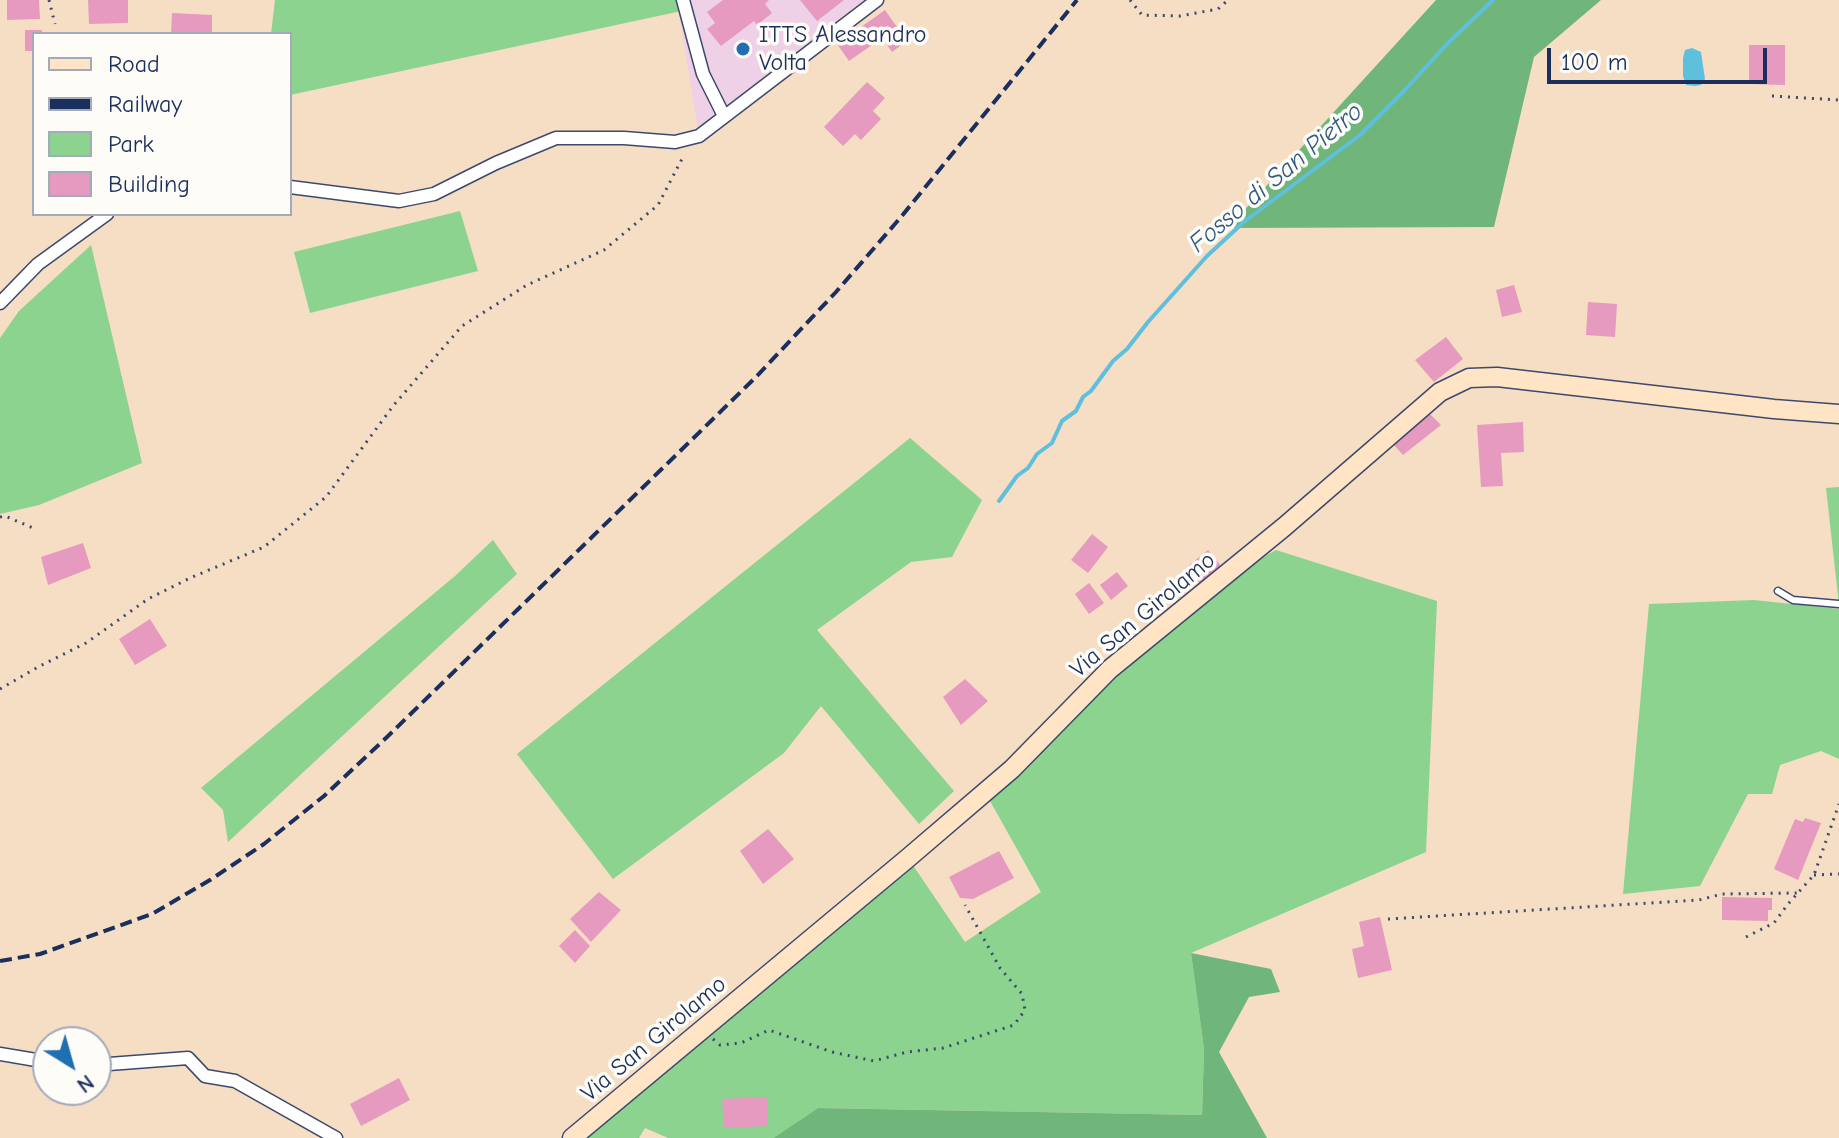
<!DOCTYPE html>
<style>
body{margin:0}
#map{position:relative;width:1839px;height:1138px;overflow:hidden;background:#f5dec4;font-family:"Comic Neue",sans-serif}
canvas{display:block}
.legend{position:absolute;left:32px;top:32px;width:260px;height:184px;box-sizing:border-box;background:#fdfcf7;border:2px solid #a3aaba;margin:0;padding:10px 14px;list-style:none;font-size:24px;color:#1b2f5e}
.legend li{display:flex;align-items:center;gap:16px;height:40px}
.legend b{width:40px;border:2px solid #a3aaba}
.north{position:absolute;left:32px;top:1026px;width:80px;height:80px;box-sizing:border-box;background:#fdfcf7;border:2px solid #a3aaba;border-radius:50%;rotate:143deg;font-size:22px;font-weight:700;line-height:32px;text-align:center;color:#1b2f5e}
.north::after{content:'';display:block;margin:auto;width:28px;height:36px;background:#1f6fb2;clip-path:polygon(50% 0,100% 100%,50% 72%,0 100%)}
.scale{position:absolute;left:1547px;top:48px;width:220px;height:36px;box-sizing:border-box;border:4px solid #1b2f5e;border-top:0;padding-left:10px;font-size:24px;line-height:28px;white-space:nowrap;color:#1b2f5e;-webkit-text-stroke:6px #fdfcf7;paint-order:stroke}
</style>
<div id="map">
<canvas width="1839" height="1138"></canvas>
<ul class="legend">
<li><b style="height:10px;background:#ffe4c6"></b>Road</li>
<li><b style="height:10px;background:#1b2f5e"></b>Railway</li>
<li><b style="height:22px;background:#8bd38f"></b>Park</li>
<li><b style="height:22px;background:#e79abf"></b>Building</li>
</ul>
<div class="north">N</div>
<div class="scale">100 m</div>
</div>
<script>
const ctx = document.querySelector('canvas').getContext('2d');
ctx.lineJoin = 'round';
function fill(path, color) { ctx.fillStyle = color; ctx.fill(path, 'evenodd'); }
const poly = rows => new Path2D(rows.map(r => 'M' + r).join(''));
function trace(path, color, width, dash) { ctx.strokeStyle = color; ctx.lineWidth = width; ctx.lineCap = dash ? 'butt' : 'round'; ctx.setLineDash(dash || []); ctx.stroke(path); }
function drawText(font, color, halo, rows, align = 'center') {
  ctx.font = font + ' "Comic Neue",sans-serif'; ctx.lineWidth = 7; ctx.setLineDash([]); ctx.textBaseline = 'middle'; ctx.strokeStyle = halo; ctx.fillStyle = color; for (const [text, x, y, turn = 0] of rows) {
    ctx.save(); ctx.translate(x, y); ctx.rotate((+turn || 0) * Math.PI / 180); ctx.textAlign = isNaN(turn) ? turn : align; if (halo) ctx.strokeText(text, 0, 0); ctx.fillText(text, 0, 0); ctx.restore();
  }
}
const built = poly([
 [677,0,864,0,738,97,720,109,699,136]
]);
const green = poly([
 [275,0,683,0,686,10,290,95,290,34,271,34],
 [460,211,478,271,310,313,294,252],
 [91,245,142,463,39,505,0,514,0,338,19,311],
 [910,438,982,500,952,557,911,562,817,630,954,791,919,824,821,706,784,753,613,879,517,754],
 [1839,487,1839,605,1826,488],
 [493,540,517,574,228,842,223,810,201,788,455,576],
 [1276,550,1437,601,1426,852,1191,953,1204,1049,1202,1115,818,1108,773,1138,668,1138,645,1128,639,1138,572,1138,908,858,965,942,1041,892,985,792,1217,583],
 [1754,600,1839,609,1839,759,1821,751,1780,765,1772,794,1748,794,1700,886,1623,894,1649,604]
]);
const forest = poly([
 [1436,0,1601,0,1534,57,1494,227,1228,228],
 [1191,953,1271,969,1280,992,1249,997,1219,1052,1267,1138,773,1138,818,1108,1202,1115,1204,1049]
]);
const water = poly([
 [1692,48,1701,52,1705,79,1701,85,1695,86,1686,85,1683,76,1683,58,1685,50]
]);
const stream = poly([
 [999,501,1017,476,1028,468,1037,454,1052,443,1062,421,1076,411,1083,397,1091,391,1113,361,1127,349,1148,322,1207,256,1245,221,1359,136,1403,92,1448,43,1493,0]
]);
const building = poly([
 [7,0,39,0,40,19,7,20],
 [88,0,128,0,128,23,89,24],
 [723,0,769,0,765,4,772,13,757,25,754,21,721,46,707,29,715,23,707,12],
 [800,0,844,0,817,21],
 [885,10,907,41,892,52,882,38,849,61,837,44],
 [172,13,212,15,212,33,171,34],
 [25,30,42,30,42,34,34,34,34,51,25,51],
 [1749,45,1785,45,1785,85,1749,84],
 [867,82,885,98,873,111,881,119,861,140,855,134,843,146,824,127],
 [1514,285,1522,312,1502,317,1496,290],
 [1588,302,1617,304,1615,337,1586,335],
 [1446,337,1463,359,1434,382,1415,360],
 [1428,412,1441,425,1403,455,1393,444],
 [1523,422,1524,452,1501,453,1503,486,1481,487,1477,425],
 [1092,534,1108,547,1088,573,1071,560],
 [83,543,91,568,48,585,41,557],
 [1208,550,1222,567,1201,585,1187,567],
 [1117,572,1128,586,1111,600,1100,585],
 [1089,583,1104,603,1089,614,1075,594],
 [150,619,167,646,135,665,119,639],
 [965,679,988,701,961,725,943,697],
 [1805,818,1821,823,1798,880,1774,869,1795,819,1803,822],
 [768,829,794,859,763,884,740,851],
 [999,851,1014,878,973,899,960,898,949,877],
 [599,892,621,910,591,942,570,919],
 [1722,897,1772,898,1772,910,1768,910,1768,921,1722,920],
 [1380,917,1392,970,1358,978,1352,949,1364,946,1359,922],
 [575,930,590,946,575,963,559,946],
 [399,1078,410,1100,361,1126,350,1104],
 [767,1097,767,1126,724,1128,722,1099]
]);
const path = poly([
 [49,0,55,24],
 [1130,0,1142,15,1180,16,1218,9,1228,0],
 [1772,96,1839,100],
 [0,517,5,516,33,528],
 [0,689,38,667,86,643,148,599,190,578,264,547,326,497,393,406,462,326,527,285,604,250,658,205,684,155],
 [1814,875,1839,874],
 [1388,919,1699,900,1722,894,1797,893],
 [1746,937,1774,923,1788,904,1814,875,1839,804],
 [713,1039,720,1045,741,1043,769,1030,832,1052,874,1061,907,1052,943,1048,1014,1025,1025,1010,1022,994,1000,968,965,905]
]);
const lane = poly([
 [1778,591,1793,600,1839,604]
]);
const street = poly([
 [683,0,703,74,724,116],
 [290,187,399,201,434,194,496,163,556,138,624,138,675,142,699,136,877,0],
 [0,303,38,264,107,214],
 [0,1054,48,1062],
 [96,1065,188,1058,205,1076,235,1081,336,1138]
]);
const secondary = poly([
 [572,1138,908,858,1012,769,1110,669,1284,527,1440,392,1469,378,1497,377,1774,409,1839,414]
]);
const rail = poly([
 [0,961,40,954,152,914,210,880,264,844,324,796,386,738,755,378,836,292,901,217,1077,0]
]);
const markers = [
 [743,49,8,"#1f6fb2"]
];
const poiNames = [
 ["ITTS Alessandro",759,35],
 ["Volta",759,63]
];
const streetNames = [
 ["Via San Girolamo",1143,615,-40],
 ["Via San Girolamo",654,1039,-40]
];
const waterNames = [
 ["Fosso di San Pietro",1276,178,-40]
];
fill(built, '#eed0e7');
fill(green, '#8bd38f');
fill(forest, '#70b57a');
fill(water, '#5ec0dc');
trace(stream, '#5ec0dc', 4);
fill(building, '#e79abf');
trace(lane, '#3c496d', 9);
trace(street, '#3c496d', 15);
trace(secondary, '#3c496d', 21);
trace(path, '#3c496d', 3, [2, 6]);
trace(lane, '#fff', 6);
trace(street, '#fff', 12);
trace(secondary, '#ffe4c6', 18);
trace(rail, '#1b2f5e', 4, [12, 6]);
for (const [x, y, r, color] of markers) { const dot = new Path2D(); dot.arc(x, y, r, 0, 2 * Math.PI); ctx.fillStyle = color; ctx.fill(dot); trace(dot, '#fdfcf7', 3); }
drawText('24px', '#1b2f5e', '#fdfcf7', poiNames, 'left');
drawText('24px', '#1b2f5e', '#fdfcf7', streetNames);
drawText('italic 26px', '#2f5a84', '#fdfcf7', waterNames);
</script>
